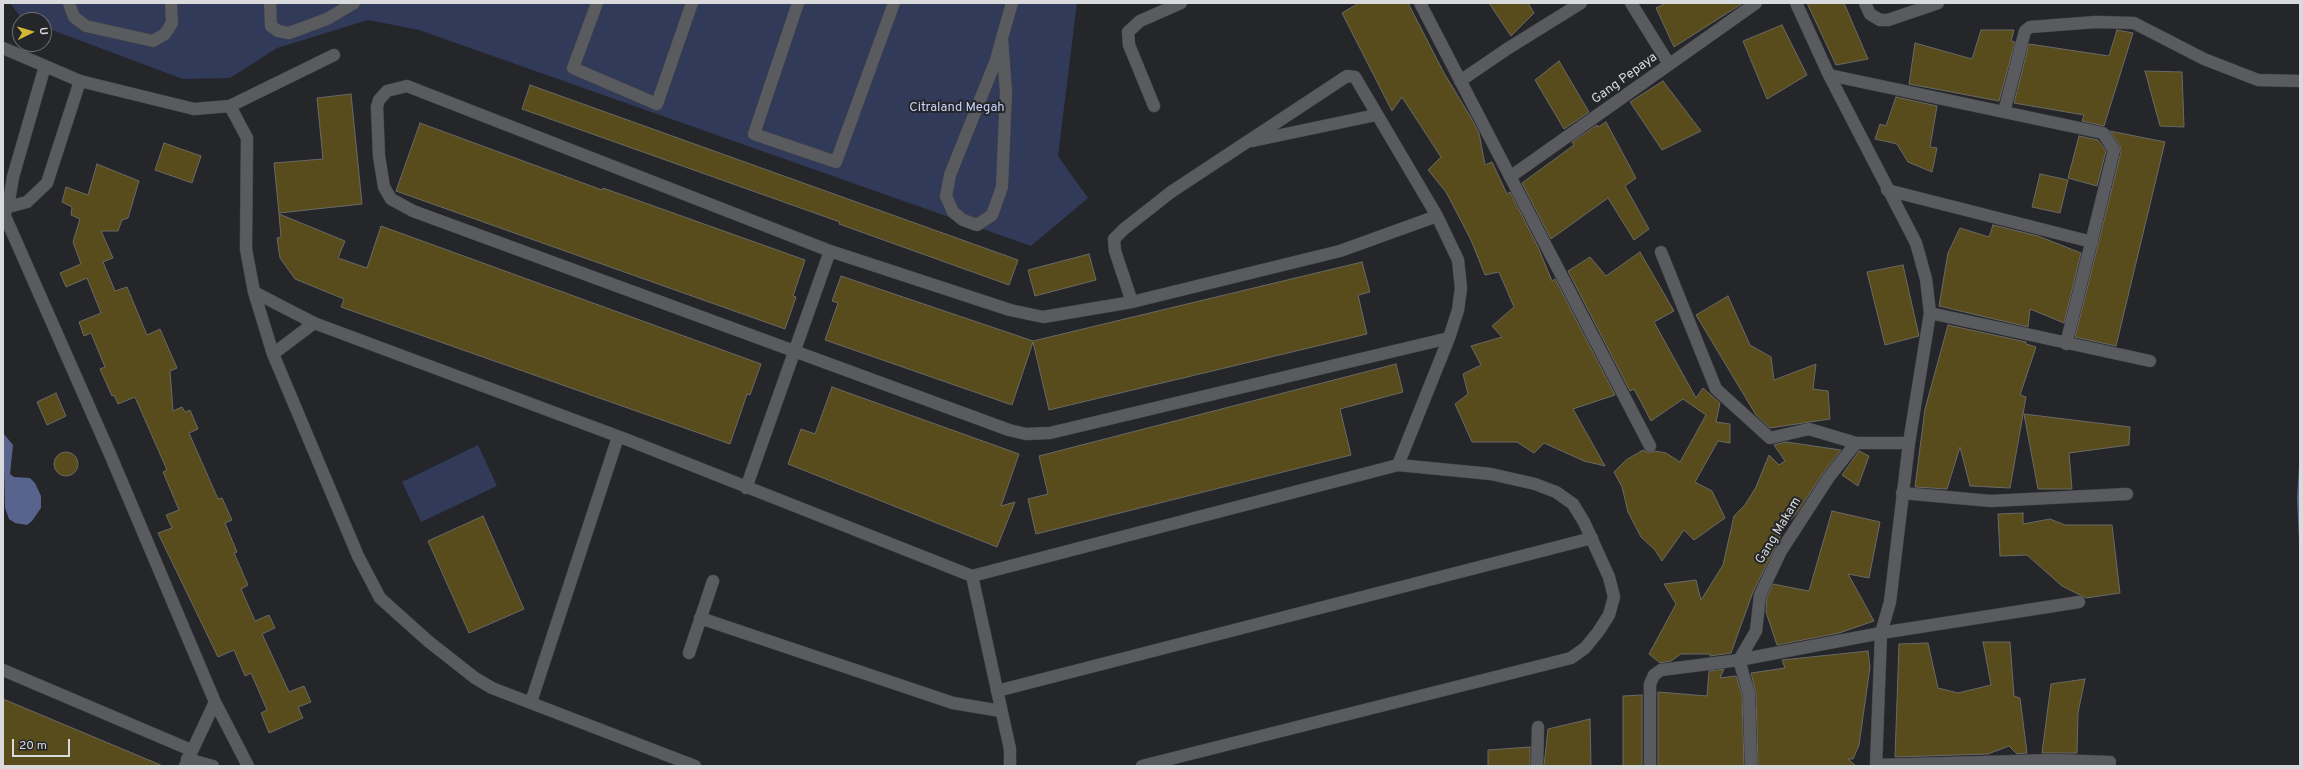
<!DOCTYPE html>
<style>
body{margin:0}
#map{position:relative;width:2303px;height:769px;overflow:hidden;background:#252629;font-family:Overpass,sans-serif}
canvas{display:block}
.frame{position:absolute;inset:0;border:4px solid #d9dadc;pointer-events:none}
.north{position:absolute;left:12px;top:12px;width:40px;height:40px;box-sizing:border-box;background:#252629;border:1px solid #6d6e71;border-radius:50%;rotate:85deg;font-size:11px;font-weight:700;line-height:16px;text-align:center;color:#d9dadc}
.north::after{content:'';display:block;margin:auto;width:14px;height:18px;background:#d4b635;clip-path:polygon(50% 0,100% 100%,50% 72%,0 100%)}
.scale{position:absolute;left:12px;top:739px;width:58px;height:18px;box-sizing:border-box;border:2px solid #d9dadc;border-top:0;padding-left:5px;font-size:12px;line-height:14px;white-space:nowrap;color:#d9dadc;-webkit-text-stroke:3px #252629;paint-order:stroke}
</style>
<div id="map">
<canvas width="2303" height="769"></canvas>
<div class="frame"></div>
<div class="north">U</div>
<div class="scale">20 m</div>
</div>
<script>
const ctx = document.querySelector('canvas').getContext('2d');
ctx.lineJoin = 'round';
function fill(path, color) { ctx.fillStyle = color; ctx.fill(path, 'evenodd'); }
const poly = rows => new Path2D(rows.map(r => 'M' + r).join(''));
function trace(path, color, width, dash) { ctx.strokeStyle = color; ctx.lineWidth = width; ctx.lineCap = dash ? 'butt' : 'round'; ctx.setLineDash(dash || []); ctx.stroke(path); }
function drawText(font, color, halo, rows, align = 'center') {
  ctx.font = font + ' Overpass,sans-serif'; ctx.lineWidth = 4; ctx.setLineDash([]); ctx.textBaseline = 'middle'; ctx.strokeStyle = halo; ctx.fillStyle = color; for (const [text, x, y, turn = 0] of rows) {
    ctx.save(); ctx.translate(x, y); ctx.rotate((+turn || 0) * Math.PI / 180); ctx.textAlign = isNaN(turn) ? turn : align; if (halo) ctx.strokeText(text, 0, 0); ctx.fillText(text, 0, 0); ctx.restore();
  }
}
const green = poly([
 [10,3,1077,3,1058,156,1088,198,1031,246,419,30,368,20,277,48,230,78,183,79,44,27,44,20,22,19],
 [478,445,497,486,421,522,402,482]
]);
const water = poly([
 [3,433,13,445,10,474,14,477,30,478,35,483,41,496,41,508,32,521,27,525,15,523,9,519,5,508],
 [2300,452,2300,562,2297,498]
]);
const building = poly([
 [1359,3,1408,3,1444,73,1470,116,1479,133,1485,165,1492,162,1507,194,1510,192,1538,247,1552,281,1555,279,1615,395,1573,409,1605,466,1584,461,1544,443,1534,453,1517,442,1472,442,1455,404,1468,394,1463,374,1481,365,1471,346,1502,337,1492,326,1514,307,1499,272,1485,275,1471,240,1446,192,1428,170,1441,157,1402,97,1392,111,1342,13,1359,3],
 [1489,3,1528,3,1534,13,1511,36,1489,3],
 [1666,3,1743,3,1674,47,1656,8,1666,3],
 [1807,3,1844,3,1868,59,1836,65,1807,3],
 [1782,25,1807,75,1767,99,1743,41,1782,25],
 [1981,30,2014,30,2011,41,2015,42,1999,101,1909,84,1915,43,1972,59,1981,30],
 [2117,30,2133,33,2104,126,2082,121,2084,115,2014,103,2029,44,2109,56,2117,30],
 [1559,61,1589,112,1564,129,1535,80,1559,61],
 [2145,71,2182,72,2184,127,2160,126,2145,71],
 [1663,81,1701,131,1662,150,1630,102,1663,81],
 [530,85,1018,260,1009,285,839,224,840,222,522,109,530,85],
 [351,94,362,204,279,213,274,163,323,159,317,98,351,94],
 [1896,97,1937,106,1930,147,1937,148,1932,172,1908,162,1897,144,1875,139,1880,124,1886,126,1896,97],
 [1606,122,1636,178,1625,186,1649,229,1634,240,1608,198,1551,239,1522,183,1574,145,1572,142,1597,125,1598,127,1606,122],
 [420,123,602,190,603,188,805,260,793,296,796,297,785,329,396,191,420,123],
 [2110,131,2165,142,2116,346,2075,337,2121,152,2120,146,2110,131],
 [2079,136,2098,140,2106,151,2097,186,2068,178,2079,136],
 [164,143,201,156,192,183,155,170,164,143],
 [97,164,139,181,128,218,122,220,118,231,101,231,113,258,103,262,115,291,127,287,147,335,160,329,177,368,170,371,173,411,182,407,185,412,190,410,198,429,189,433,218,499,222,498,232,520,225,523,237,552,234,553,248,585,241,589,255,621,269,615,275,628,262,634,289,692,304,686,311,702,298,707,303,718,269,733,261,713,267,710,251,673,245,676,234,650,218,657,158,533,172,528,166,515,179,510,163,472,167,470,135,397,118,404,114,395,112,396,100,369,105,367,91,333,84,336,79,322,101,313,87,278,66,287,60,273,81,264,73,242,80,219,71,215,72,207,62,202,66,187,88,195,97,164],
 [2040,174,2068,180,2060,213,2032,207,2040,174],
 [279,214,345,241,338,258,367,268,381,226,761,364,750,395,747,394,730,444,341,307,344,299,295,279,280,258,277,238,281,237,279,214],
 [1993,225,2038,236,2081,253,2064,323,2030,309,2028,327,1939,306,1948,253,1960,228,1989,237,1993,225],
 [1640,252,1674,311,1654,322,1696,398,1703,388,1720,403,1716,422,1730,424,1730,443,1718,441,1695,482,1712,491,1725,518,1694,540,1684,530,1662,561,1655,550,1641,537,1628,512,1622,487,1614,472,1626,460,1643,450,1649,453,1655,451,1666,453,1680,462,1706,415,1683,399,1651,421,1634,389,1630,391,1568,271,1590,257,1606,276,1640,252],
 [1089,254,1096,280,1035,296,1028,270,1089,254],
 [1362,262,1370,292,1358,295,1367,334,1049,410,1033,342,1012,405,825,340,838,303,832,301,841,276,1033,341,1362,262],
 [1903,265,1919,336,1885,345,1867,272,1903,265],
 [1728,296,1750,345,1771,357,1774,380,1816,364,1813,389,1828,391,1830,419,1770,428,1756,415,1696,315,1728,296],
 [1948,325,2026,342,2026,344,2036,347,2020,395,2026,397,2010,488,1970,486,1960,447,1947,489,1915,487,1925,409,1948,325],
 [1396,364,1403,392,1340,409,1351,455,1036,534,1028,499,1048,494,1039,456,1396,364],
 [832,387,1019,454,1001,506,1015,502,997,547,788,464,801,429,815,434,832,387],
 [56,393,66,416,47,425,37,402,56,393],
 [2024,414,2130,427,2129,445,2069,453,2072,489,2038,489,2024,414],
 [1786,442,1841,450,1823,473,1796,514,1786,525,1753,592,1731,653,1710,656,1710,654,1681,654,1671,661,1660,663,1649,654,1676,604,1664,584,1696,580,1701,600,1723,565,1734,516,1745,505,1756,487,1769,455,1779,465,1785,461,1774,445,1786,442],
 [1859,451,1869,456,1858,486,1842,475,1859,451],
 '54 464a12 12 0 1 1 24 0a12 12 0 1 1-24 0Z',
 [1832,511,1880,522,1869,578,1848,574,1874,621,1839,633,1777,645,1766,612,1767,597,1773,584,1809,591,1832,511],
 [2023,513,2023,524,2050,519,2065,525,2112,525,2120,593,2086,598,2062,586,2027,555,2000,556,1998,514,2023,513],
 [483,516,524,609,469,633,428,541,483,516],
 [1983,642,2010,642,2014,696,2020,698,2027,753,2017,754,2009,746,1988,754,1895,757,1899,644,1928,643,1938,688,1958,693,1991,685,1983,642],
 [1868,651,1870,667,1859,745,1853,759,1848,759,1856,766,1758,766,1756,694,1751,673,1785,668,1782,660,1868,651],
 [1724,669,1720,678,1736,676,1742,695,1744,766,1658,766,1658,692,1707,696,1709,671,1724,669],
 [2085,679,2078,713,2077,753,2042,753,2051,684,2085,679],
 [1642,695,1642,766,1623,766,1623,696,1642,695],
 [3,699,163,766,3,766,3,699],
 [1590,719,1591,766,1544,766,1548,729,1590,719],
 [1530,747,1530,766,1488,766,1488,750,1530,747]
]);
const street = poly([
 [69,3,74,17,86,26,153,41,165,34,172,23,171,3],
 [270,3,271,26,278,31,289,33,327,19,354,3],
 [597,3,573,68,657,104,692,3],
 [798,3,754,134,836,162,894,3],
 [1420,3,1650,446],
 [1631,3,1669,64],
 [1796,3,1829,75,1916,243,1926,279,1930,313,1909,443,1890,602,1881,633,1876,766],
 [1865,3,1870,14,1880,20,1888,20,1938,3],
 [1002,38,1006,92,1002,187,992,215,977,225,963,220,953,212,946,196,950,175,996,60,1002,38,1012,3],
 [3,48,80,81,194,109,230,106,334,55],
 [1829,75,2103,133,2114,150,2066,344],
 [1460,81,1507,49,1581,3],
 [230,106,247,138,246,249,254,292,273,354,358,556,380,598,428,641,475,678,492,688,695,766],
 [1154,106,1129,45,1128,32,1140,21,1181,3],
 [2004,112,2025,31,2030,27,2096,22,2134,23,2204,59,2258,80,2300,81],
 [1252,141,1376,115],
 [1510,177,1756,3],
 [1887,190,2092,242],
 [8,207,27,202,47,183,80,81],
 [4,214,110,454,215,702,248,766],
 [3,216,8,207,13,177,45,66],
 [1661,252,1716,389,1770,438,1809,429,1856,443],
 [254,292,314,323,628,440,972,576,1398,465,1491,474,1535,484,1556,492,1573,504,1584,522,1609,577,1614,597,1609,615,1598,632,1585,648,1571,658,1142,766],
 [1132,302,1115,251,1114,239,1124,229,1171,192,1347,76,1355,77,1437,216],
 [1930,313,2150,361],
 [273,354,314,323],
 [1398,465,1449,338,1458,310,1461,288,1458,260,1437,216,1340,251,1132,302,1043,317,1010,310,830,251,407,86,387,91,379,100,377,107,379,156,384,187,391,199,413,211,1009,430,1026,434,1050,433,1449,338],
 [746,488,830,251],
 [1902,493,1991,501,2127,494],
 [972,576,1010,749,1010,766],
 [700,618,953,703,1001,711],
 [689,653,713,581],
 [3,670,191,750],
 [997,691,1592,538],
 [531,702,618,437],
 [187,759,213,766],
 [1876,765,2054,760,2110,762],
 [185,766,215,702],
 [1537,766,1538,727],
 [1650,766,1650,684,1654,675,1661,670,1739,660,1881,633,2079,602],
 [1751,766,1749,694,1739,660,1756,631,1760,595,1781,551,1829,477,1856,443,1909,443]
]);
const streetNames = [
 ["Gang Pepaya",1625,79,-36],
 ["Gang Makam",1779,531,-59]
];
const parkNames = [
 ["Citraland Megah",957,108]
];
fill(green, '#313a59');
fill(water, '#58648d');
fill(building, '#584c1d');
trace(building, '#6a6965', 1);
trace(street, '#434447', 13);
trace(street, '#5a5b5f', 12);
drawText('13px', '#d9dadc', '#252629', streetNames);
drawText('13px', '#c7d3fc', '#252629', parkNames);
</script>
